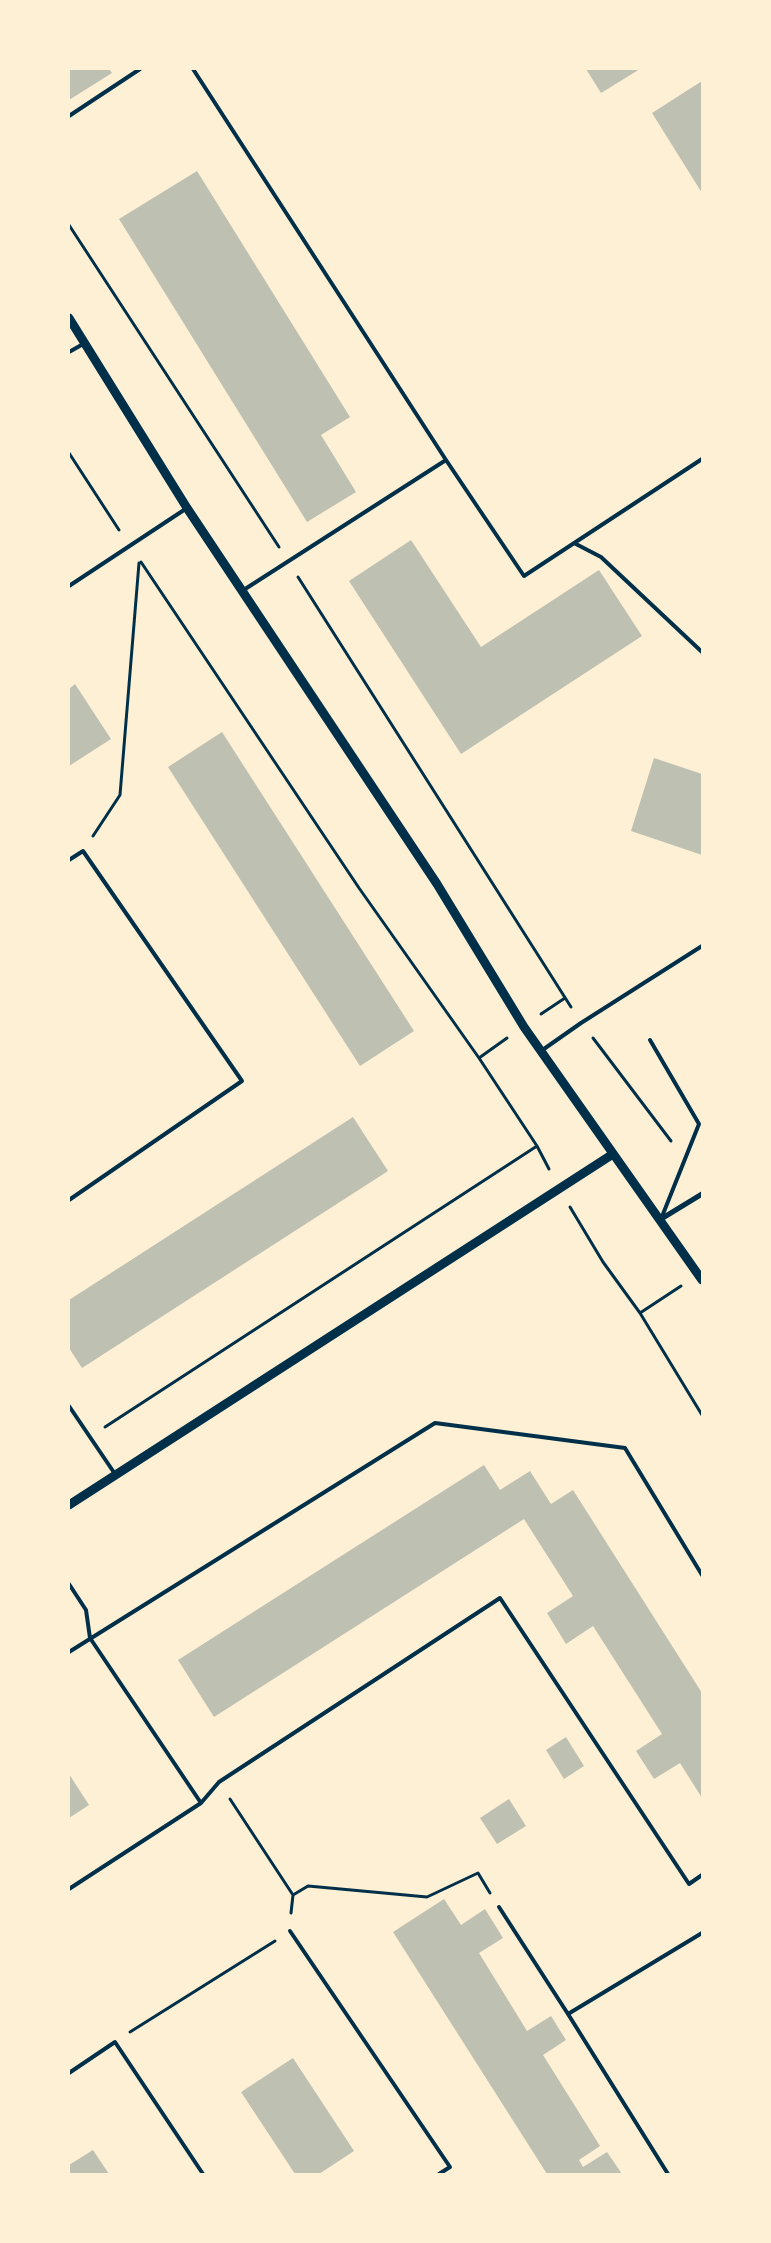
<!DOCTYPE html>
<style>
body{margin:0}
#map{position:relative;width:771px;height:2243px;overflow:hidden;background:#fdf0d5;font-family:"PT Sans Narrow",sans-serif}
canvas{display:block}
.frame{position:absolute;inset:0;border:70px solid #fdf0d5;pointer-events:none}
</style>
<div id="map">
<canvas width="771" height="2243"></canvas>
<div class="frame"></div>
</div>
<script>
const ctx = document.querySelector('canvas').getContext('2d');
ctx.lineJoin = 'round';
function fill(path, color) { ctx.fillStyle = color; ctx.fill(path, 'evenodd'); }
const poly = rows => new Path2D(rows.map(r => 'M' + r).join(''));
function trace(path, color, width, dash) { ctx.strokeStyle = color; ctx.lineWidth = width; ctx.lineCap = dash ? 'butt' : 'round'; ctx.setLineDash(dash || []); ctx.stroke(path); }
const building = poly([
 [69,69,109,69,112,73,69,100],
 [586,69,640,69,601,93],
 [702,81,702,193,652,113],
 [197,171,350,417,321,435,356,492,307,522,119,219],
 [411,540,481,647,599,570,642,636,461,754,349,581],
 [75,684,111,739,69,766,69,689],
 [222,732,414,1031,360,1066,168,767],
 [654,758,702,774,702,855,631,831],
 [353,1117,388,1171,82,1368,69,1348,69,1300],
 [484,1465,500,1490,530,1471,551,1504,573,1490,702,1693,702,1798,680,1763,654,1779,636,1751,662,1734,593,1626,566,1644,547,1613,573,1596,524,1519,214,1717,178,1660],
 [566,1737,584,1766,564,1779,546,1750],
 [69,1774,89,1805,69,1818],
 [509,1799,526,1826,497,1844,480,1818],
 [444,1899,461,1925,485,1909,503,1938,479,1953,527,2031,551,2016,566,2040,543,2055,600,2146,579,2160,583,2167,607,2152,622,2174,547,2174,393,1932],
 [293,2058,354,2151,319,2174,295,2174,241,2092],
 [93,2150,109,2174,69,2174,69,2165]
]);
const path = poly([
 [69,225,279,547],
 [69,453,119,530],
 [141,562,359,888,479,1058],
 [298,577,571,1007],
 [93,836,120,795,139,563],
 [541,1014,565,998],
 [507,1038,479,1058,537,1146,549,1169],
 [593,1038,671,1141],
 [570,1207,603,1262,640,1313,702,1415],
 [640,1313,681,1286],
 [105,1427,537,1146],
 [230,1799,293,1895],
 [291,1913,293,1895,308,1886,427,1897,478,1873,490,1893],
 [130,2032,275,1941]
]);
const service = poly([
 [193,69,446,460,524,576,702,459],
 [69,116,140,69],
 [69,352,85,343],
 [574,543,601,557,702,652],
 [69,586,187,508],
 [242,591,446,460],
 [69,860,83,851,242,1081,69,1200],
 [650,1040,699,1124,661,1219],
 [541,1051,581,1023,702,946],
 [69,1406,115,1474],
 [69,1584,86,1610,90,1638,201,1803],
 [69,1652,435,1423,625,1448,702,1575],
 [69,1889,201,1803,219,1782,500,1598,689,1884,702,1875],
 [499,1907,568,2014],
 [290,1931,450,2167,439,2174],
 [69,2073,115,2042,203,2174],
 [668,2174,568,2014,702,1933]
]);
const minor = poly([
 [661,1219,702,1194]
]);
const tertiary = poly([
 [69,318,187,508,437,884,524,1027,702,1280],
 [69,1505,613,1154]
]);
fill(building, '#bec0b2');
trace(path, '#003049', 3);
trace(service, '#003049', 4);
trace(minor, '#003049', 5);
trace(tertiary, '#003049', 9);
</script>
